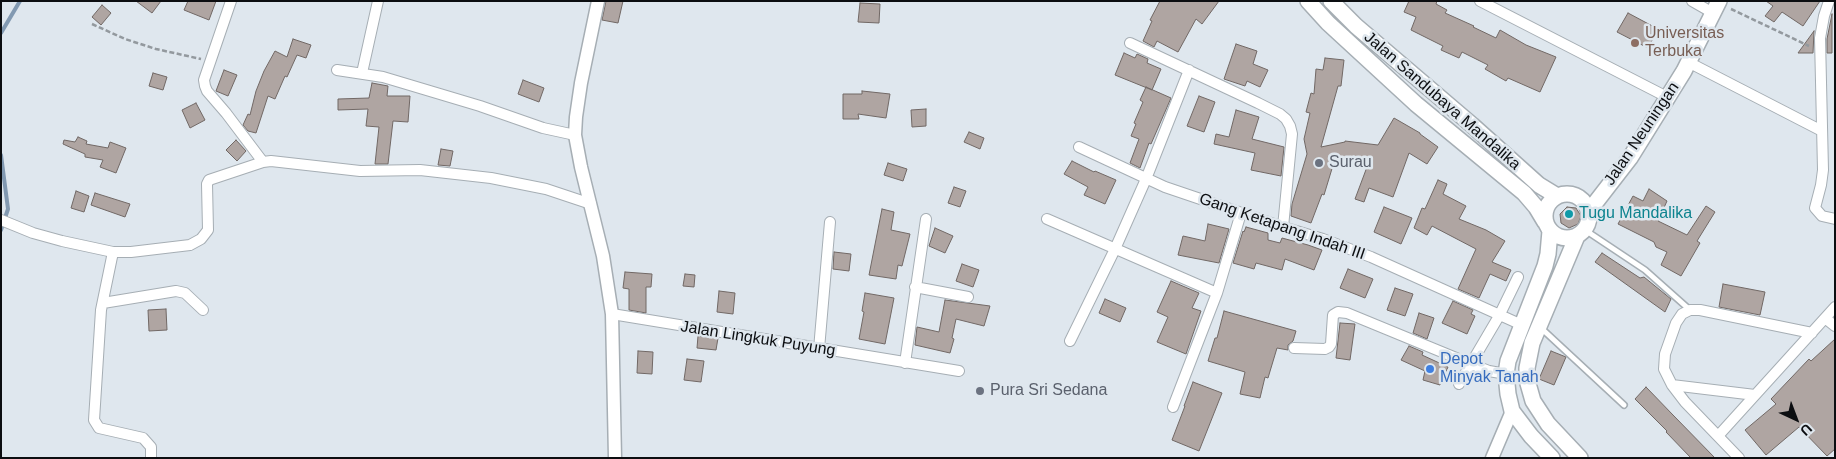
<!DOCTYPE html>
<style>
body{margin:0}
#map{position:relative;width:1836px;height:459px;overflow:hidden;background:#dfe7ee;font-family:Arial,sans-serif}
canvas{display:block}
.frame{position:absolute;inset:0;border:2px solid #0c0e11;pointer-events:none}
.north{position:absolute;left:1771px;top:394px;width:50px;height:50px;-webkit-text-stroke:4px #dfe7ee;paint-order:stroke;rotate:137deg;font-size:14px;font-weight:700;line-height:20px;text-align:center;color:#0c0e11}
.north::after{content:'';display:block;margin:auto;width:18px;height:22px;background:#0c0e11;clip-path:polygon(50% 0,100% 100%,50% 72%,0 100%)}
</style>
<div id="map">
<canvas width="1836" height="459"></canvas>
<div class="frame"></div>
<div class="north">U</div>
</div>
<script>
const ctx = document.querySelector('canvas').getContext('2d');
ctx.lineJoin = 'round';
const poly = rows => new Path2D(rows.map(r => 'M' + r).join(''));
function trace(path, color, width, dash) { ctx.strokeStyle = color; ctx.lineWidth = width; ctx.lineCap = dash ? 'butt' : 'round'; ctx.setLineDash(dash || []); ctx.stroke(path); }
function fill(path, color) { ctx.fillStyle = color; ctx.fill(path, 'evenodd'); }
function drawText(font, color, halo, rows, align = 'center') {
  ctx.font = font + ' Arial,sans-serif'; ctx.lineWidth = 5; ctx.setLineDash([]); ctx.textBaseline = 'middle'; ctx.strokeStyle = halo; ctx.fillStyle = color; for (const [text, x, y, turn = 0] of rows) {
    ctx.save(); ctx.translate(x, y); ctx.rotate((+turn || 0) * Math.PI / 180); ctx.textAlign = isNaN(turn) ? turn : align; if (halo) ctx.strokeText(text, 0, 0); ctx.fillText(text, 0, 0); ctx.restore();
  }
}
const stream = poly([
 [1,33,20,1],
 [1,155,8,209,1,230]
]);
const building = poly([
 [136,1,161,1,152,13,136,1],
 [188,1,216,1,209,20,184,10,188,1],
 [606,1,623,1,618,23,602,20,606,1],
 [1160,1,1219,1,1202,24,1196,19,1178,52,1157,41,1154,47,1143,41,1152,21,1150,20,1160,1],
 [1409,1,1437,1,1436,4,1447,10,1445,13,1474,26,1473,27,1496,38,1500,30,1526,45,1556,57,1540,92,1508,78,1506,81,1485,69,1488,65,1462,52,1459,58,1441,50,1443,46,1411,30,1416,17,1404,12,1409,1],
 [1766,1,1820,1,1803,26,1782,12,1774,22,1765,16,1773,6,1766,1],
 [860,3,880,4,879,23,858,22,860,3],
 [102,5,111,13,101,25,92,17,102,5],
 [1628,13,1658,29,1648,48,1617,32,1628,13],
 [1832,14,1832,53,1827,53,1827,39,1832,14],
 [1814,31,1813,53,1798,53,1814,31],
 [293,39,311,45,306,58,297,55,287,77,285,76,275,99,268,96,256,133,248,131,243,125,248,114,250,115,256,91,264,71,275,51,287,57,293,39],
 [1236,44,1257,51,1253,64,1268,70,1260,87,1247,81,1245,86,1224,79,1236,44],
 [1124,53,1135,58,1137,54,1148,59,1147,63,1161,69,1152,90,1115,75,1124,53],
 [1325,58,1344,60,1341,86,1338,86,1321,147,1345,142,1345,141,1378,145,1394,118,1420,133,1420,134,1438,147,1427,164,1409,153,1393,197,1369,188,1364,202,1355,199,1367,167,1334,162,1324,195,1322,194,1311,223,1291,216,1292,204,1307,154,1304,139,1310,113,1306,112,1311,93,1314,94,1316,69,1323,70,1325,58],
 [224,70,237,75,228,96,216,91,224,70],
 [153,73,167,77,163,90,149,86,153,73],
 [523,80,544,88,539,102,518,94,523,80],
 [372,83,388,86,387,96,410,96,408,122,393,121,388,164,375,164,379,127,366,126,368,109,338,110,338,99,369,98,372,83],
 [1146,87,1171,98,1151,144,1149,143,1140,168,1130,163,1139,139,1131,136,1136,124,1134,123,1143,102,1140,100,1146,87],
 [862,91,890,94,886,118,858,114,859,119,843,119,843,94,862,94,862,91],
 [1199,96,1215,102,1204,132,1187,126,1199,96],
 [196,103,205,120,190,128,182,110,196,103],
 [926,109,926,126,912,127,911,110,926,109],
 [1236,110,1259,117,1252,139,1284,147,1281,176,1251,170,1255,153,1214,144,1216,134,1229,137,1236,110],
 [969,132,984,138,980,149,964,142,969,132],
 [78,137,87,141,86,144,108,148,110,142,126,148,116,173,100,167,103,160,85,157,85,154,63,144,64,140,75,142,78,137],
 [236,140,246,151,237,161,226,150,236,140],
 [441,149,453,151,450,166,438,165,441,149],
 [1072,161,1094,172,1095,171,1116,180,1105,204,1084,195,1088,187,1064,174,1072,161],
 [888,163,907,169,903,181,884,175,888,163],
 [1438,180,1447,184,1443,194,1466,206,1459,219,1486,230,1505,241,1492,262,1511,270,1506,281,1490,274,1479,298,1458,289,1476,249,1432,226,1427,235,1414,228,1422,208,1425,209,1438,180],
 [954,187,966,191,960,207,948,203,954,187],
 [1649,189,1667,201,1658,221,1687,235,1706,206,1715,212,1697,241,1700,243,1681,276,1661,265,1667,252,1656,247,1654,242,1618,224,1633,196,1643,201,1649,189],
 [76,191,89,196,84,212,71,208,76,191],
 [95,193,130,204,125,217,91,205,95,193],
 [1384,207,1412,218,1401,244,1374,232,1384,207],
 [1567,207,1576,208,1581,216,1578,224,1569,228,1561,223,1560,214,1567,207],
 [882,209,894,212,891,230,910,234,902,266,898,265,896,279,869,275,882,209],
 [1208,224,1229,229,1219,263,1178,255,1183,236,1205,241,1208,224],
 [1246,227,1268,233,1268,240,1280,243,1282,238,1308,245,1322,250,1314,270,1285,259,1282,270,1256,263,1254,269,1233,263,1243,231,1244,232,1246,227],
 [935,228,953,236,945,253,929,246,935,228],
 [834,252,851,254,849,271,833,269,834,252],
 [1602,253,1640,278,1644,277,1671,299,1665,312,1595,262,1602,253],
 [962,264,979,270,973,287,956,281,962,264],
 [1348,269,1373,279,1365,298,1340,288,1348,269],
 [625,272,652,274,651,287,646,287,646,313,629,310,629,289,623,288,625,272],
 [685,274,695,275,694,287,683,286,685,274],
 [1171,281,1199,293,1192,308,1201,311,1186,354,1157,342,1168,317,1157,312,1171,281],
 [1723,284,1765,292,1760,315,1719,307,1723,284],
 [1395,288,1413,294,1405,316,1387,310,1395,288],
 [719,291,735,293,733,314,717,312,719,291],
 [865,293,894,298,885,344,859,339,864,312,862,311,865,293],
 [1105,299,1126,308,1120,322,1099,313,1105,299],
 [945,300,990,306,984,326,956,319,952,338,954,339,950,353,915,345,917,327,939,332,945,300],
 [1453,301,1473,310,1471,314,1475,316,1467,334,1442,323,1453,301],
 [166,309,167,330,149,331,148,310,166,309],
 [1224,311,1296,331,1293,341,1288,345,1288,350,1277,348,1268,378,1265,377,1260,398,1240,394,1245,372,1208,361,1215,338,1217,338,1224,311],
 [1419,313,1434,318,1427,339,1413,333,1419,313],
 [1340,323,1355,324,1350,360,1336,358,1340,323],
 [698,336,718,338,716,350,697,348,698,336],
 [1835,339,1835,449,1827,456,1799,427,1766,455,1745,430,1776,404,1771,399,1809,359,1811,361,1835,339],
 [1409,346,1423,352,1422,355,1448,367,1440,385,1423,380,1425,371,1401,360,1409,346],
 [638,351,653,352,652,374,637,373,638,351],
 [1551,351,1566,357,1554,385,1539,379,1551,351],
 [687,359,704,361,701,382,684,380,687,359],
 [1193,382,1222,393,1199,451,1172,440,1185,406,1184,406,1193,382],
 [1646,387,1673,415,1715,458,1691,458,1666,432,1667,431,1635,399,1646,387]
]);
const path = poly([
 [1731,9,1809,46],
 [92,24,125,39,156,49,201,59]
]);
const service = poly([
 [1585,230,1645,270,1690,310],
 [1541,328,1624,405]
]);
const minor = poly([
 [231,1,204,80,205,86,207,91,226,113,263,162],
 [1480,1,1667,97],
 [1692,1,1713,13],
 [1829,1,1824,16,1820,38,1823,170,1821,185,1815,208,1822,216,1835,219],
 [1130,43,1258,103,1280,114,1286,119,1290,126,1292,134,1283,227],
 [1688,62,1822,131],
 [337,70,383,77,480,106,543,128,575,135],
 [362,73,378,1],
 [1079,147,1165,187,1283,227,1323,239,1371,257,1522,325],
 [1047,219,1217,293],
 [1,220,33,233,62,241,113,252,131,252,190,245,201,239,208,230,207,184,209,180,263,162,271,161,360,171,420,170,491,178,546,189,591,204],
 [113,252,101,310,94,420,99,428,143,438,151,447,151,458],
 [915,287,968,297],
 [103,303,176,291,185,293,203,310],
 [612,314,959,371],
 [1825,318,1835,326],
 [1070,341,1115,249,1146,179,1189,70],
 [1294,348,1325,349,1329,347,1331,344,1333,315,1338,312,1347,313,1471,364,1489,371,1506,374],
 [819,349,830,222],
 [905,363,926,219],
 [1459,384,1499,316,1518,277],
 [1672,385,1755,395],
 [1173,407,1217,293,1241,213],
 [1718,436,1835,307],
 [1739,458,1685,402,1672,385,1664,369,1665,354,1676,323,1682,314,1690,310,1700,310,1812,333]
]);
const tertiary = poly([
 [598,1,581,83,576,117,575,135,581,167,603,256,612,314,615,458],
 [1492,458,1512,411]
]);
const secondary = poly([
 [1308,1,1328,23,1416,104,1524,193,1536,207,1545,222],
 [1331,1,1356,26,1472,125,1539,185,1557,196],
 '1545 216a22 22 0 1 1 44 0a22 22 0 1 1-44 0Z',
 [1589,211,1630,158,1684,71,1719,1],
 [1550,231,1548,254,1545,266,1508,361,1506,374,1508,394,1512,411,1531,436,1552,458],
 [1577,236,1532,343,1527,368,1527,380,1533,401,1548,424,1580,458]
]);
const markers = [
 [1635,43,5,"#8d6e63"],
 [1319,163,5,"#6b7280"],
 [1569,214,5,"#0f9aa8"],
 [1430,369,5,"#3f7fe0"],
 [980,391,5,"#6b7280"]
];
const educationNames = [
 ["Universitas",1645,34],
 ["Terbuka",1645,52]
];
const streetNames = [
 ["Jalan Sandubaya Mandalika",1442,101,41],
 ["Jalan Neuningan",1642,134,-56],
 ["Gang Ketapang Indah III",1282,227,19],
 ["Jalan Lingkuk Puyung",758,339,9]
];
const worshipNames = [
 ["Surau",1329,163],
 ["Pura Sri Sedana",990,391]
];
const cultureNames = [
 ["Tugu Mandalika",1579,214]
];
const shopNames = [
 ["Depot",1440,360],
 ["Minyak Tanah",1440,378]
];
trace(stream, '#8299b1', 4);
fill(building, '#afa5a2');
trace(building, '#716865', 1);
trace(service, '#a6aeb4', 8);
trace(minor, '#a6aeb4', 12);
trace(tertiary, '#a6aeb4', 15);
trace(secondary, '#a6aeb4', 18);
trace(path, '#93999e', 2.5, [5, 2.5]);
trace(service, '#fff', 5);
trace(minor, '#fff', 10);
trace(tertiary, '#fff', 12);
trace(secondary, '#fff', 15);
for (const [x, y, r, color] of markers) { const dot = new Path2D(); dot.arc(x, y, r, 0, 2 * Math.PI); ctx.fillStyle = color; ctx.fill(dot); trace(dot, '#dfe7ee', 2); }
drawText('16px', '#785e54', '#dfe7ee', educationNames, 'left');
drawText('16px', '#0c0e11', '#dfe7ee', streetNames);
drawText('16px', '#5b616d', '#dfe7ee', worshipNames, 'left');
drawText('16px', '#0d838f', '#dfe7ee', cultureNames, 'left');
drawText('16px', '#366cbe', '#dfe7ee', shopNames, 'left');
</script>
